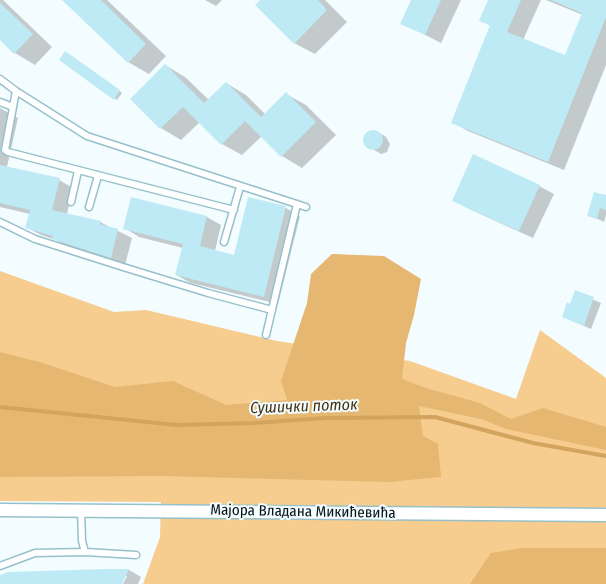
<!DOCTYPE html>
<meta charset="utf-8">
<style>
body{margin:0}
canvas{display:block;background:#f3fcfe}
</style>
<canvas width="606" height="584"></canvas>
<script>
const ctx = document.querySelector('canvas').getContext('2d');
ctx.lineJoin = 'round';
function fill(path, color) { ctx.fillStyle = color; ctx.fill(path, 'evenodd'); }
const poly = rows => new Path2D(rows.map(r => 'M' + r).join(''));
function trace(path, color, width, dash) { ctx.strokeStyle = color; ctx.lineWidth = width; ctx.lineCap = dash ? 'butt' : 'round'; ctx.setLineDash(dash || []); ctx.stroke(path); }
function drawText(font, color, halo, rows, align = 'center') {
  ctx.font = font + ' "Fira Sans Condensed",sans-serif'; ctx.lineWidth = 4; ctx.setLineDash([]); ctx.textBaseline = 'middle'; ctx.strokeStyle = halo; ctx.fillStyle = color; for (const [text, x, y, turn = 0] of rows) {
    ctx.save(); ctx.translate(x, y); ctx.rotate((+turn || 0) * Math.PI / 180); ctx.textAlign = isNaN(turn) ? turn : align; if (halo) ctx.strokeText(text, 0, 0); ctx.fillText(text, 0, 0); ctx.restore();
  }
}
const green = poly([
 [0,271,114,312,146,310,277,341,410,361,516,399,540,330,606,378,606,584,143,584,160,537,161,502,0,501]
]);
const forest = poly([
 [332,254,384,256,421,279,414,315,406,343,402,379,426,388,480,403,511,419,543,408,606,427,606,450,506,429,481,419,419,406,423,436,438,444,441,477,388,482,162,476,0,477,0,352,43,363,115,387,173,381,226,405,287,400,281,381,307,303,311,274],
 [522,548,606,548,606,584,470,584,491,553]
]);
const shadow = poly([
 [0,0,3,0,52,47,35,65,15,53,0,39],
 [65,0,107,0,166,56,149,74,128,62],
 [205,0,222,0,216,6],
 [262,0,325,0,347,22,315,54,294,43],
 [412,0,461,0,441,43,402,23],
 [489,0,541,0,523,40,566,57,583,15,546,0,606,0,606,65,564,170,468,131,452,122,491,26,481,20],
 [69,55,122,93,117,100,114,98],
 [165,65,185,77,209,100,226,83,246,95,265,114,286,94,306,105,336,135,302,168,282,156,262,136,242,155,222,144,200,122,181,140,161,128,131,99],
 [0,108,18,118,7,167,59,180,73,188,67,214,100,222,132,238,125,265,68,247,56,240,41,235,26,227,30,214,0,207],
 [372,131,378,132,386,137,390,144,387,152,381,154,366,145,364,140,367,134],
 [539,186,554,194,533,238,467,208,453,200],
 [606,196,606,215,604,222,589,215],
 [132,199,207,217,221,225,215,251,235,256,249,199,286,208,300,216,278,304,191,283,176,275,183,248,139,237,125,228],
 [576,292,601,303,591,329,563,317,571,305],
 [129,570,141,577,138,584,123,584,127,576,124,576,120,584,0,584,0,576,8,573]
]);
const stream = poly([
 [0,407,177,425,254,423,325,418,435,417,533,443,606,456]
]);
const building = poly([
 [62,0,101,0,146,44,128,63],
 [260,0,318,0,327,10,294,44,255,5],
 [411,0,441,0,425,35,400,24],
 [488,0,521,0,507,32,565,55,582,13,551,0,606,0,606,17,548,162,451,123,490,25,479,21],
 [0,3,33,34,14,54,0,40],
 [65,51,120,90,114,100,59,60],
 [165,64,204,103,226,82,261,117,286,92,316,122,281,157,245,121,221,145,183,107,160,129,130,99],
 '363 140a10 10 0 1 1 20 0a10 10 0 1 1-20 0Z',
 [473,154,540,185,519,231,452,201],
 [0,165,60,178,52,210,101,221,100,224,118,229,111,258,52,239,53,236,25,228,30,210,0,203],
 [594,192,606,195,606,210,600,208,597,219,587,216],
 [131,197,207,216,200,246,234,255,248,197,286,206,264,297,175,275,183,244,123,229],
 [575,290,594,297,584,326,562,317,567,302,570,304],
 [107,569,129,569,122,584,0,584,0,575,8,572]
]);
const lane = poly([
 [0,79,16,91,87,136,306,207],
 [16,91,5,150,8,152,234,210],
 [0,102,13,107],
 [71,202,78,171],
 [89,207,98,176],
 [0,222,35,239,123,267,208,293,272,310],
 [224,242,240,187],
 [266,335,297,204],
 [81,510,82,541,85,552,136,555],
 [0,566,35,553,85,552]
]);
const street = poly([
 [0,510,606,515]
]);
const streetNames = [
 ["Мајора Владана Микићевића",303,512,1]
];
const waterNames = [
 ["Сушички поток",304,407,-2]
];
fill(green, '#f6cc8f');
fill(forest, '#e5b770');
fill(shadow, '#0003');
trace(stream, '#d2a45d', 4);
fill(building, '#beeaf5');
trace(lane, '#96c1cb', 9);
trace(street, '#96c1cb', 15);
trace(lane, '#fff', 6);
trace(street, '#fff', 12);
drawText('15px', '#041317', '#f3fcfe', streetNames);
drawText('italic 16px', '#463313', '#f3fcfe', waterNames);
</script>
